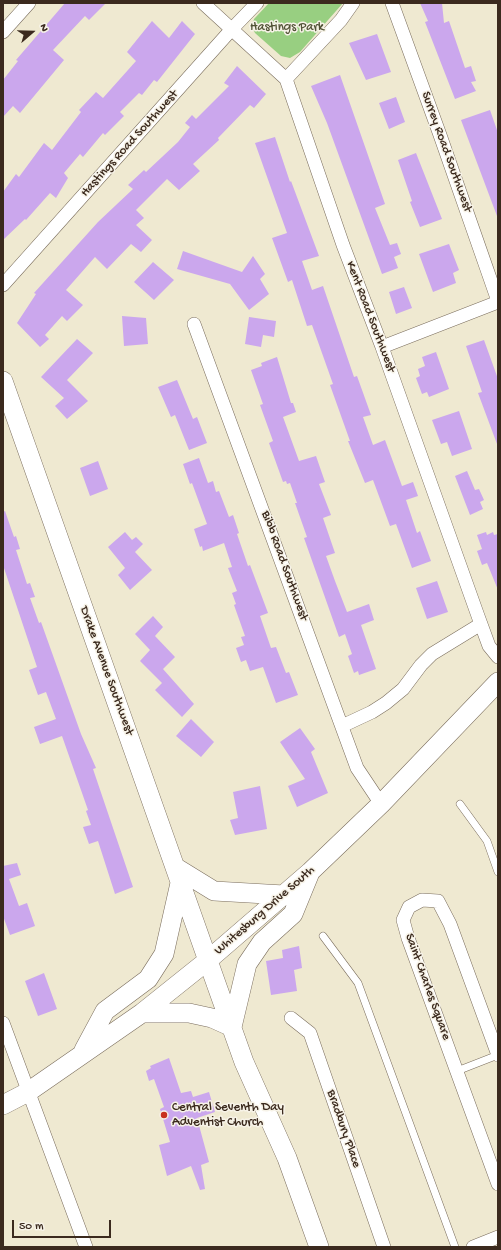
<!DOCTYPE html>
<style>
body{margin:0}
#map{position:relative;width:501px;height:1250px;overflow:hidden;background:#efe9d1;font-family:"Gochi Hand",sans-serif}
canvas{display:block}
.frame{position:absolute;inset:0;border:4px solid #3b2a1e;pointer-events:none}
.north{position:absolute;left:12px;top:12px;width:40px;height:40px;-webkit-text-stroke:3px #f7f3e8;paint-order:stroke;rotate:70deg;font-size:11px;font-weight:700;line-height:16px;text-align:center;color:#3b2a1e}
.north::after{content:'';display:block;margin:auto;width:14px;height:18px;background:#3b2a1e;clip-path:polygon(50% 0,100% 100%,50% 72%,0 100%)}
.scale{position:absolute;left:12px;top:1220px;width:99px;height:18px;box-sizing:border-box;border:2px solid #3b2a1e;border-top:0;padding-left:5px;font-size:12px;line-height:14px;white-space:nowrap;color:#3b2a1e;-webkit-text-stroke:3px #f7f3e8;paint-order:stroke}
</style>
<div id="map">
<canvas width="501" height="1250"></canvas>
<div class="frame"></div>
<div class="north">N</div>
<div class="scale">50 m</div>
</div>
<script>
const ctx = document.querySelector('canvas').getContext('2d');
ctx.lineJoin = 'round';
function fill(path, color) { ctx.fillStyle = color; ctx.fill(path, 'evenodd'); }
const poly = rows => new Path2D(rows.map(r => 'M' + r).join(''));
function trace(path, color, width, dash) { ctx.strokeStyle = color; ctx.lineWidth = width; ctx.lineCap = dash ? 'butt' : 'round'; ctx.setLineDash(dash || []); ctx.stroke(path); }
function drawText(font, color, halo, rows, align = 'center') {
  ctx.font = font + ' "Gochi Hand",sans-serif'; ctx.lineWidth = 3; ctx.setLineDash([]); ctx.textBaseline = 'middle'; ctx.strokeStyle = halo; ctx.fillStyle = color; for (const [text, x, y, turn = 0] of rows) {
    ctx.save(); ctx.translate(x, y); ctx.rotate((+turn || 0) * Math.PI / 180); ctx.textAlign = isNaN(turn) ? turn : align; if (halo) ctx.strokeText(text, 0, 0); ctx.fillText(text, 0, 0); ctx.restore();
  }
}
const green = poly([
 [269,3,343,3,300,52,290,58,281,56,255,33,252,27,254,19]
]);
const building = poly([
 [65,3,106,3,89,20,85,16,53,50,64,60,20,113,13,106,3,117,3,80,18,61,16,60],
 [420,3,442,3,444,23,449,21,465,68,471,66,476,81,471,82,476,91,455,99,425,22,428,21],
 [152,21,169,38,182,21,195,34,157,82,154,80,142,95,139,93,120,112,124,116,105,135,103,133,83,157,80,154,64,173,68,178,56,198,50,193,26,220,25,219,3,240,3,192,16,174,19,177,44,143,52,150,81,112,79,110,96,92,103,98,136,61,127,52],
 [377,34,391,72,366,80,349,43],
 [237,66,266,94,254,108,250,105,218,138,219,140,193,164,200,171,179,190,167,179,136,210,144,218,136,225,152,240,141,252,131,244,107,269,95,257,66,290,83,305,67,321,62,316,45,335,49,339,40,347,17,323,36,294,34,293,98,222,133,189,128,185,144,170,146,172,178,142,190,127,185,123,192,115,196,119,229,86,224,83],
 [340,75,385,204,375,208,390,245,397,243,401,254,394,257,398,268,382,274,327,123,311,86],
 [396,97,405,122,389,129,379,103],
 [490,110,498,133,497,216,461,120],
 [275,137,290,182,291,181,319,256,302,261,312,290,323,286,354,377,357,376,371,415,363,417,373,445,385,440,402,486,413,482,418,496,406,500,417,533,420,531,431,561,412,568,396,524,390,526,373,480,365,483,348,441,350,441,330,385,333,384,312,325,307,326,292,280,288,282,272,238,287,233,255,143],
 [416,153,442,219,420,227,410,202,412,201,398,160],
 [449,244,459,270,453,273,456,283,433,292,419,254],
 [183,251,242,272,253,256,265,274,260,279,269,294,249,310,230,284,177,269],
 [153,262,174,280,154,300,134,282],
 [404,287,412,308,396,314,389,292],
 [122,316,146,318,148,344,124,346],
 [249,317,276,321,274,337,263,335,261,347,245,344],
 [77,339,93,353,67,380,88,401,67,419,55,406,64,398,41,377],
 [484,340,498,379,497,444,478,393,482,392,466,346],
 [436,352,449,389,429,397,427,392,422,394,416,378,420,376,418,369,425,366,422,357],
 [277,357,291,403,293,403,296,412,283,417,299,461,316,456,325,482,319,484,331,515,323,518,335,553,326,556,335,581,347,612,369,604,374,620,361,625,376,669,359,675,358,671,354,673,348,656,352,654,345,634,339,637,304,538,307,537,295,503,297,503,290,483,287,484,286,481,283,482,269,443,273,441,260,405,263,404,251,370,262,366,261,363],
 [177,380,193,419,197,417,207,443,189,450,175,415,171,417,158,387],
 [459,411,472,449,452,456,447,442,441,444,432,420],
 [199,458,208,483,213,481,216,492,219,491,229,517,233,515,239,533,237,534,248,566,250,565,268,613,260,616,271,648,276,647,286,673,289,672,298,695,276,703,263,667,250,671,246,660,241,662,236,648,244,645,241,637,245,636,234,605,236,604,232,593,237,591,228,568,232,567,224,543,203,551,202,546,200,547,194,529,207,524,192,483,190,484,183,464],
 [98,461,108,489,90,496,80,468],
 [467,471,475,490,479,489,484,500,480,502,483,509,470,515,455,476],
 [5,511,14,537,16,536,20,549,16,550,27,584,30,583,35,597,30,598,39,623,41,622,81,734,96,768,93,769,133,887,115,894,98,841,89,844,83,827,91,825,86,811,88,810,62,736,40,744,34,727,56,719,46,692,38,695,29,670,37,667,3,565,3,512],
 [125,532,132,540,136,537,143,544,135,552,152,570,130,590,118,575,125,568,108,547],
 [486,532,487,535,493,532,494,535,498,534,498,590,487,563,482,565,477,551,482,549,477,535],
 [437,581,448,612,427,619,416,588],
 [153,616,163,627,155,636,175,657,163,669,194,704,182,717,155,690,162,683,140,661,150,650,135,634],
 [191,719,214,742,201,757,176,736],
 [300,728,315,749,311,752,328,793,297,807,288,786,305,779,280,742],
 [260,786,267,829,235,835,230,820,238,818,233,792],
 [17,863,21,875,9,879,19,906,27,903,35,926,10,935,3,916,3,866],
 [299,946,302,968,294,970,297,991,271,995,266,961,283,958,282,950],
 [44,973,57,1009,38,1016,25,981],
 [169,1058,181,1093,191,1091,193,1097,209,1092,215,1112,197,1118,209,1162,201,1165,205,1189,200,1190,191,1166,167,1176,159,1145,170,1142,160,1109,164,1107,154,1079,149,1081,146,1071,151,1068,150,1066]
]);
const lane = poly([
 [460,804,487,841,498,872],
 [323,936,358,983,455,1247],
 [457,1071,498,1055]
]);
const street = poly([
 [203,3,286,79,343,245,382,347,478,616,489,646,498,657],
 [392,3,440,135,498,301],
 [3,32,29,3],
 [286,79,341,20,353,3],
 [3,285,231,30,257,3],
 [194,324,357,768,381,804],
 [382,347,498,302],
 [342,726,372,712,386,703,403,689,421,665,432,654,481,624],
 [291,1018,310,1033,384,1247],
 [3,1023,86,1247],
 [498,1055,450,924,438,901,422,900,409,907,403,920,408,938,498,1184],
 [473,1247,498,1237]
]);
const secondary = poly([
 [3,381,218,989,244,1062,287,1158,319,1247],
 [175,867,214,891,284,895],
 [142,1013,189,1013,212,1018,232,1027,247,964,262,942,293,914,309,875],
 [84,1050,105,1011,148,979,164,954,180,883],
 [3,1105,28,1092,142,1013,207,961,310,872,381,804,498,682]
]);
const markers = [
 [164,1115,4,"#c8321e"]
];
const parkNames = [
 ["Hastings Park",287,28]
];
const streetNames = [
 ["Hastings Road Southwest",130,144,-48],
 ["Surrey Road Southwest",446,152,70],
 ["Kent Road Southwest",370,317,69],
 ["Bibb Road Southwest",284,566,70],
 ["Drake Avenue Southwest",106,671,70],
 ["Whitesburg Drive South",265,911,-41],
 ["Saint Charles Square",427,987,70],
 ["Bradbury Place",343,1129,71]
];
const poiNames = [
 ["Central Seventh Day",172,1108],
 ["Adventist Church",172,1123]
];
fill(green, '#98cf81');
fill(building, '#cba7ed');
trace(lane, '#7a6d5d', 8);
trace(street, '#7a6d5d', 14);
trace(secondary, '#7a6d5d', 20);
trace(lane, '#fff', 7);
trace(street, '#fff', 13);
trace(secondary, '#fff', 19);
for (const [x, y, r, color] of markers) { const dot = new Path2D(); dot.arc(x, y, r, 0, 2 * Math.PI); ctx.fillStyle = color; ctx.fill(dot); trace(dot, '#f7f3e8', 1.5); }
drawText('13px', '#525337', '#f7f3e8', parkNames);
drawText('13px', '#3b2a1e', '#f7f3e8', streetNames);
drawText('13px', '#3b2a1e', '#f7f3e8', poiNames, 'left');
</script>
